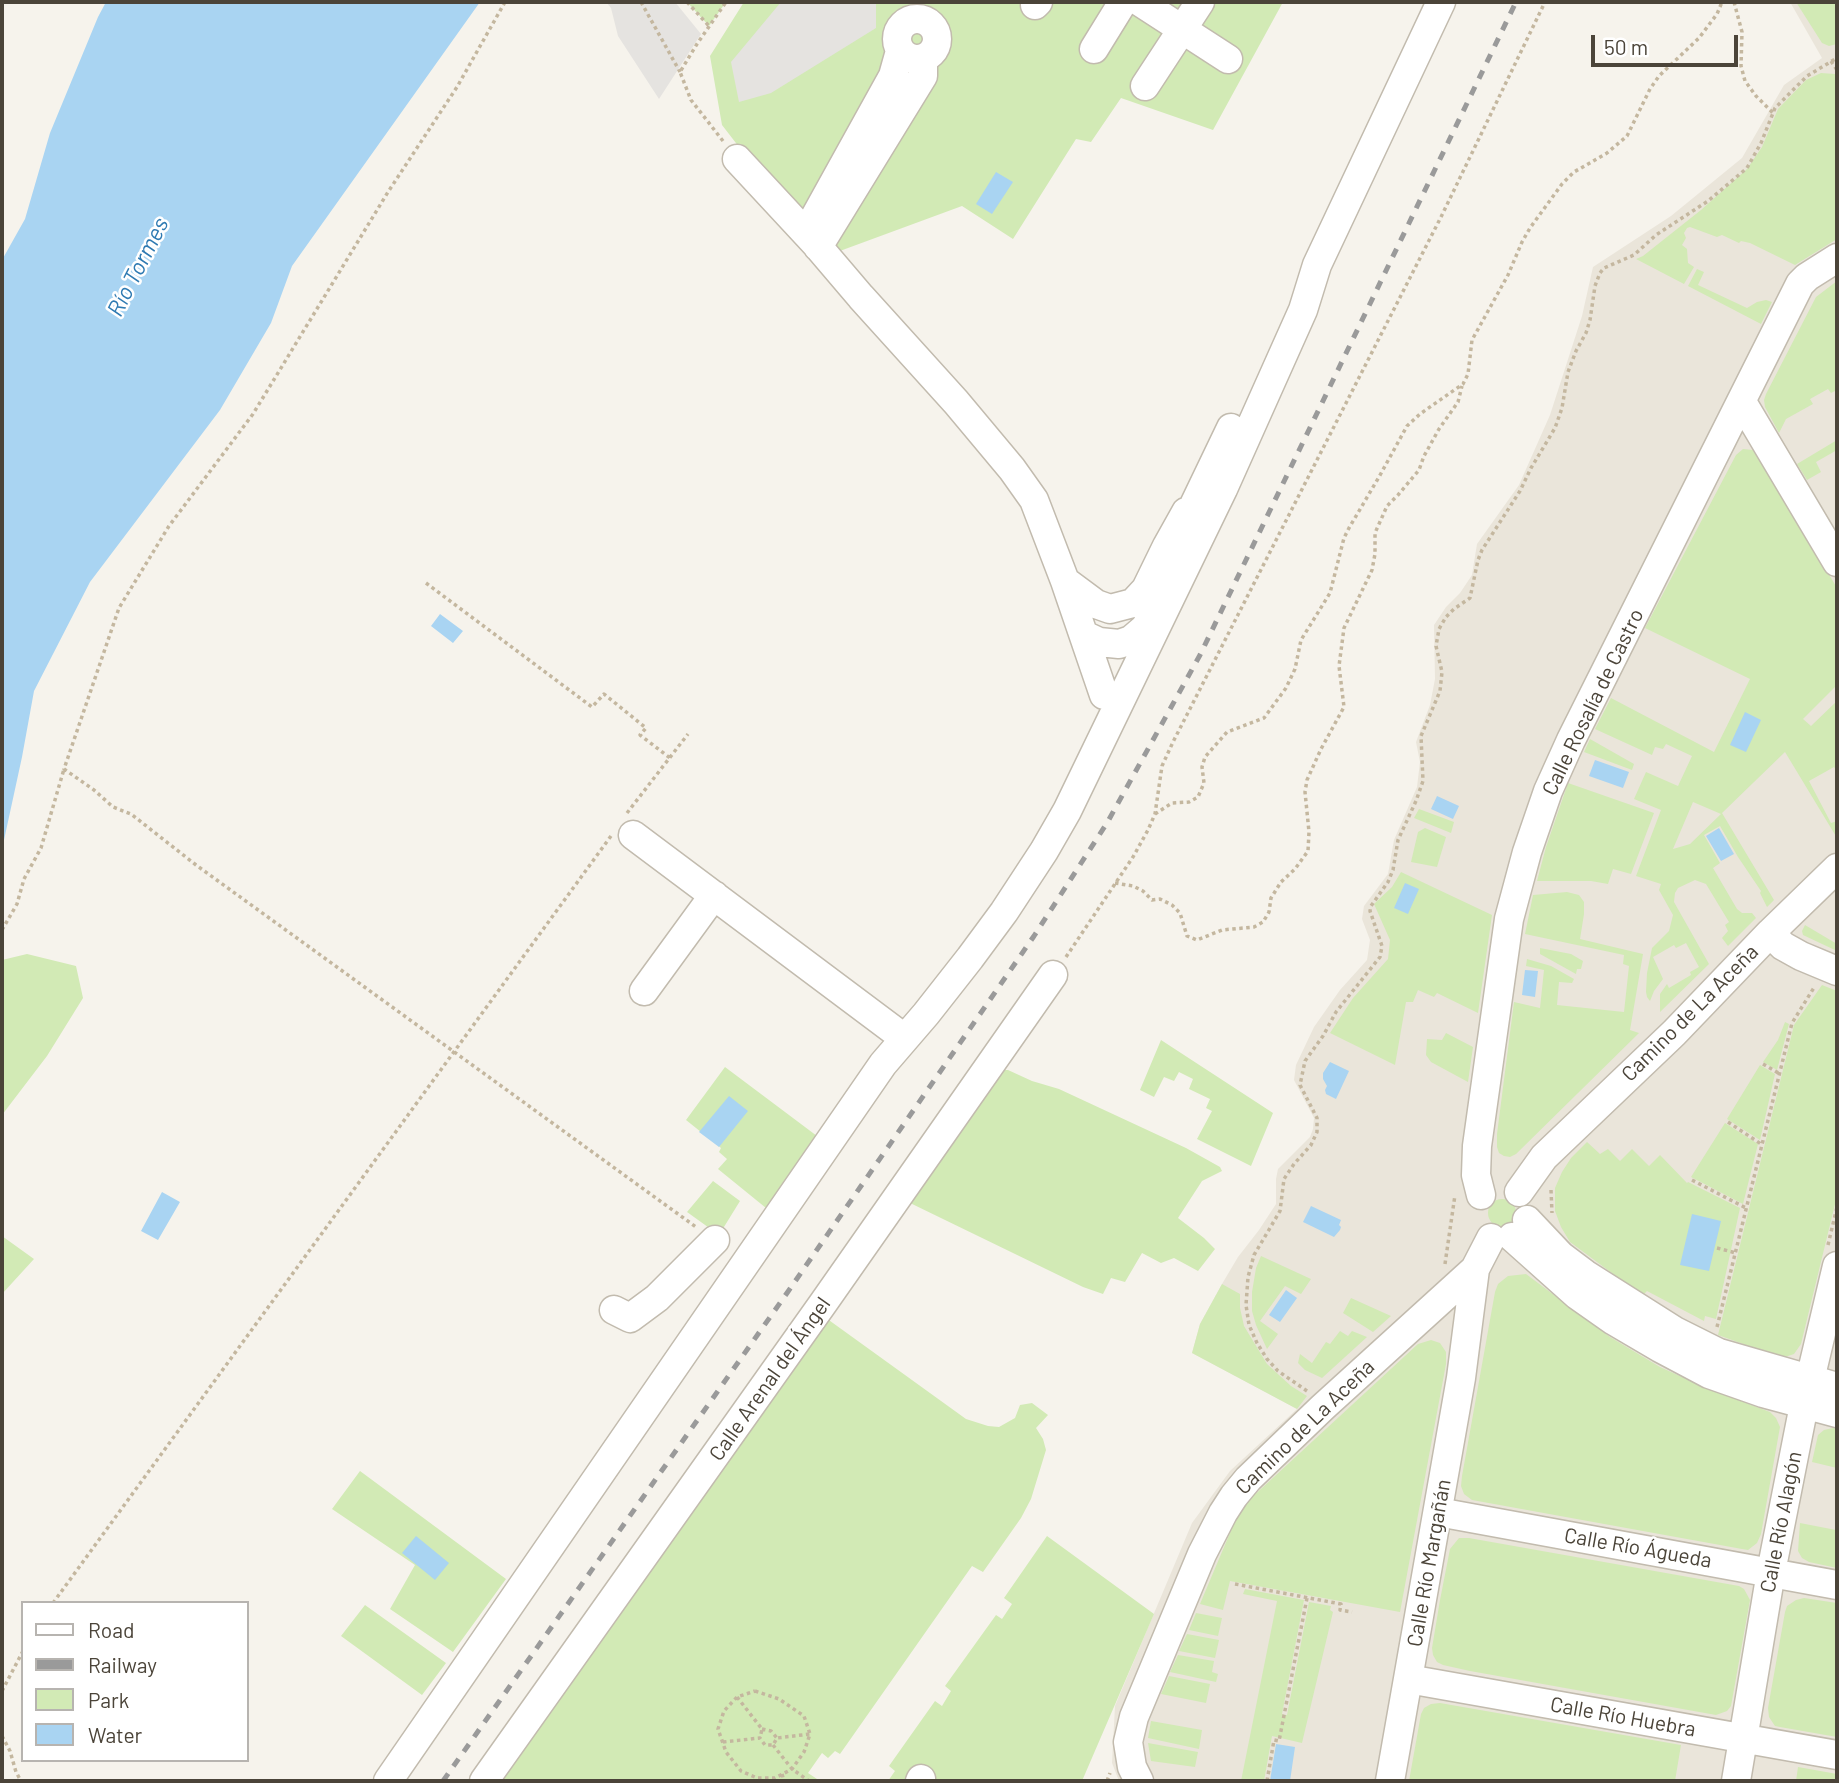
<!DOCTYPE html>
<meta charset="utf-8">
<style>
body{margin:0}
#map{position:relative;width:1839px;height:1783px;overflow:hidden;background:#f6f3ec;font-family:Barlow,sans-serif}
canvas{display:block}
.frame{position:absolute;inset:0;border:4px solid #4b4439;pointer-events:none}
.legend{position:absolute;left:21px;top:1601px;width:228px;height:161px;box-sizing:border-box;background:#fff;border:2px solid #b7b4b0;margin:0;padding:9px 12px;list-style:none;font-size:21px;color:#4b4439}
.legend li{display:flex;align-items:center;gap:14px;height:35px}
.legend b{width:35px;border:2px solid #b7b4b0}
.scale{position:absolute;left:1591px;top:35px;width:147px;height:32px;box-sizing:border-box;border:4px solid #4b4439;border-top:0;padding-left:9px;font-size:21px;line-height:24px;white-space:nowrap;color:#4b4439;-webkit-text-stroke:5px #fff;paint-order:stroke}
</style>
<div id="map">
<canvas width="1839" height="1783"></canvas>
<div class="frame"></div>
<ul class="legend">
<li><b style="height:9px;background:#fff"></b>Road</li>
<li><b style="height:9px;background:#9a9a9a"></b>Railway</li>
<li><b style="height:19px;background:#d2eab5"></b>Park</li>
<li><b style="height:19px;background:#a9d4f2"></b>Water</li>
</ul>
<div class="scale">50 m</div>
</div>
<script>
const ctx = document.querySelector('canvas').getContext('2d');
ctx.lineJoin = 'round';
function fill(path, color) { ctx.fillStyle = color; ctx.fill(path, 'evenodd'); }
const poly = rows => new Path2D(rows.map(r => 'M' + r).join(''));
function trace(path, color, width, dash) { ctx.strokeStyle = color; ctx.lineWidth = width; ctx.lineCap = dash ? 'butt' : 'round'; ctx.setLineDash(dash || []); ctx.stroke(path); }
function drawText(font, color, halo, rows, align = 'center') {
  ctx.font = font + ' Barlow,sans-serif'; ctx.lineWidth = 5; ctx.setLineDash([]); ctx.textBaseline = 'middle'; ctx.strokeStyle = halo; ctx.fillStyle = color; for (const [text, x, y, turn = 0] of rows) {
    ctx.save(); ctx.translate(x, y); ctx.rotate((+turn || 0) * Math.PI / 180); ctx.textAlign = isNaN(turn) ? turn : align; if (halo) ctx.strokeText(text, 0, 0); ctx.fillText(text, 0, 0); ctx.restore();
  }
}
const residential = poly([
 [1790,2,1837,2,1837,1781,1119,1781,1112,1763,1115,1706,1192,1523,1230,1471,1297,1409,1192,1353,1200,1324,1222,1284,1238,1257,1259,1230,1276,1204,1276,1179,1278,1169,1310,1137,1313,1129,1314,1118,1294,1080,1296,1065,1314,1027,1340,990,1367,960,1370,940,1362,919,1364,906,1388,874,1394,840,1417,787,1420,762,1416,742,1430,705,1435,679,1434,625,1446,607,1460,593,1472,575,1477,544,1519,485,1550,415,1582,316,1593,267,1671,216,1742,158,1784,85,1822,58]
]);
const green = poly([
 [687,2,726,2,709,26],
 [744,2,1283,2,1213,130,1121,98,1091,142,1076,139,1013,239,962,206,829,255,780,200,722,125,710,56],
 [1796,2,1837,2,1837,44,1829,46,1822,43],
 [1821,73,1835,74,1837,77,1837,239,1795,265,1750,243,1741,241,1739,243,1722,235,1717,237,1690,227,1687,228,1684,233,1686,238,1682,245,1687,249,1688,263,1694,267,1684,284,1636,259,1643,256,1701,210,1747,169,1762,147,1778,109,1806,80],
 [1697,269,1704,272,1698,285,1747,308,1757,302,1766,300,1772,302,1761,324,1688,286],
 [1837,281,1837,390,1831,393,1828,389,1810,399,1813,404,1786,419,1779,433,1765,407,1764,400,1766,394,1816,297],
 [1837,440,1837,450,1816,462,1821,472,1807,480,1797,464],
 [1743,449,1753,450,1758,455,1837,588,1837,685,1803,719,1811,726,1837,701,1837,771,1834,767,1809,781,1831,823,1837,821,1837,838,1785,752,1722,813,1774,900,1767,907,1760,893,1761,891,1738,857,1720,826,1704,835,1720,863,1713,868,1737,909,1742,913,1752,913,1756,918,1728,946,1722,938,1728,931,1725,925,1729,922,1706,884,1695,880,1678,888,1675,893,1674,902,1709,964,1660,1012,1660,994,1667,984,1669,988,1691,975,1690,972,1699,967,1686,943,1676,948,1674,945,1653,957,1663,979,1654,991,1650,1001,1647,997,1646,992,1647,973,1652,948,1669,931,1673,915,1659,890,1661,884,1636,876,1661,810,1634,799,1646,772,1678,786,1692,756,1666,744,1663,749,1655,747,1652,755,1595,729,1611,698,1714,752,1750,679,1645,628,1736,455],
 [1693,802,1721,814,1690,844,1673,849],
 [1590,739,1634,764,1632,770,1584,752],
 [1568,783,1654,813,1631,874,1613,869,1608,884,1591,881,1537,881,1546,847],
 [1419,809,1454,822,1451,833,1414,818],
 [1425,828,1446,837,1437,867,1411,862,1418,832],
 [1401,872,1492,915,1478,1013,1437,993,1434,997,1418,990,1413,1002,1406,1002,1395,1065,1330,1033,1353,998,1388,959,1390,940,1374,904,1392,887],
 [1567,892,1579,895,1584,902,1584,914,1580,939,1643,954,1630,1030,1639,1033,1516,1154,1510,1157,1504,1156,1499,1153,1497,1147,1497,1134,1514,1002,1540,1008,1544,970,1526,966,1527,959,1551,966,1574,979,1572,983,1559,982,1557,1005,1624,1012,1629,966,1623,964,1624,955,1525,934,1533,895],
 [1805,925,1837,944,1837,951,1803,935,1802,931],
 [1540,948,1571,954,1583,961,1581,969,1577,969,1576,974,1540,954],
 [27,954,76,966,83,998,47,1056,2,1115,2,960],
 [1822,985,1837,991,1837,1196,1801,1344,1794,1354,1785,1357,1774,1355,1718,1335,1794,1025],
 [1785,1022,1789,1024,1777,1070,1763,1062,1778,1040],
 [1446,1033,1473,1047,1468,1082,1431,1062,1426,1055,1427,1039,1442,1040],
 [1161,1040,1273,1113,1251,1166,1197,1139,1212,1111,1206,1108,1210,1099,1189,1089,1193,1079,1179,1072,1174,1081,1164,1077,1154,1097,1140,1090],
 [1760,1065,1775,1074,1760,1140,1727,1119],
 [725,1067,817,1136,766,1208,718,1169,727,1159,719,1152,721,1148,686,1120],
 [1001,1070,1008,1070,1032,1081,1059,1089,1186,1148,1220,1167,1222,1171,1202,1181,1178,1218,1204,1238,1215,1249,1198,1271,1174,1258,1161,1263,1142,1253,1125,1282,1111,1278,1103,1294,1083,1287,908,1202],
 [1725,1123,1758,1144,1743,1204,1691,1177],
 [1587,1142,1600,1154,1608,1149,1620,1161,1632,1149,1649,1166,1660,1155,1687,1183,1688,1182,1740,1208,1716,1319,1705,1316,1704,1321,1647,1291,1644,1294,1628,1285,1570,1242,1561,1227,1555,1211,1555,1188,1562,1172,1571,1158],
 [713,1181,740,1201,719,1235,687,1212],
 '1488 1213a14 14 0 1 1 28 0a14 14 0 1 1-28 0Z',
 [2,1236,34,1259,2,1294],
 [1261,1256,1311,1279,1301,1294,1285,1286,1260,1321,1278,1334,1267,1349,1256,1325,1252,1311,1252,1292,1256,1268],
 [1526,1274,1610,1337,1660,1367,1704,1387,1770,1412,1776,1418,1780,1427,1761,1534,1757,1543,1748,1550,1742,1549,1472,1500,1464,1494,1461,1486,1462,1476,1495,1292,1498,1284,1508,1276],
 [1222,1284,1240,1294,1240,1308,1244,1326,1267,1364,1291,1386,1307,1396,1297,1409,1192,1353,1200,1324],
 [1351,1298,1391,1316,1373,1332,1343,1313],
 [826,1318,966,1419,988,1426,999,1427,1015,1418,1020,1405,1032,1403,1048,1415,1036,1428,1043,1439,1046,1450,1031,1499,1021,1518,983,1572,972,1566,840,1754,835,1751,828,1758,822,1753,808,1773,820,1781,498,1781],
 [1340,1331,1348,1336,1352,1331,1367,1337,1322,1378,1305,1370,1298,1363,1300,1354,1312,1363,1326,1342,1330,1344],
 [1431,1340,1440,1343,1446,1352,1446,1364,1400,1612,1230,1581,1223,1610,1200,1604,1235,1521,1249,1500,1418,1344],
 [1833,1428,1837,1429,1837,1468,1812,1462,1818,1435,1824,1430],
 [360,1471,506,1579,453,1652,390,1609,415,1565,332,1509],
 [1800,1523,1836,1530,1837,1525,1837,1568,1809,1562,1802,1558,1798,1551],
 [1047,1536,1154,1614,1082,1781,888,1781,895,1771,889,1766,935,1701,942,1706,951,1691,945,1686,996,1615,1002,1619,1012,1604,1004,1598],
 [1459,1538,1469,1538,1739,1586,1744,1589,1750,1600,1731,1706,1727,1711,1716,1715,1470,1671,1443,1665,1437,1662,1433,1655,1432,1648,1440,1600,1450,1549],
 [1245,1589,1304,1600,1282,1714,1284,1715,1287,1715,1309,1602,1331,1606,1330,1610,1333,1612,1302,1743,1272,1736,1264,1781,1241,1781,1277,1601,1243,1594],
 [1804,1598,1837,1603,1837,1737,1780,1727,1775,1726,1769,1717,1768,1708,1785,1612,1787,1606,1796,1600],
 [365,1605,446,1663,422,1695,341,1636],
 [1196,1613,1222,1618,1218,1636,1189,1630],
 [1187,1634,1219,1640,1215,1658,1179,1651],
 [1178,1655,1214,1661,1212,1672,1218,1674,1216,1682,1170,1672],
 [1169,1676,1210,1684,1206,1703,1161,1694],
 [1440,1703,1681,1745,1675,1781,1409,1781,1421,1714,1424,1708,1431,1704],
 [1151,1721,1202,1730,1199,1749,1148,1738],
 [1148,1743,1198,1752,1195,1767,1151,1761],
 [1798,1767,1837,1774,1837,1781,1796,1781]
]);
const parking = poly([
 [606,2,675,2,701,34,659,99,618,36,611,8],
 [781,2,876,2,876,28,771,93,739,102,731,62]
]);
const water = poly([
 [106,2,480,2,292,266,271,323,220,410,90,582,34,691,22,757,4,840,2,845,2,260,25,219,50,133,98,17],
 [996,172,1013,182,992,214,976,204],
 [440,614,463,631,453,643,431,626],
 [1745,712,1761,720,1746,752,1730,745],
 [1595,760,1629,772,1623,788,1589,776],
 [1437,796,1459,806,1453,819,1431,809],
 [1719,828,1734,854,1721,861,1706,836],
 [1405,883,1419,889,1408,914,1394,908],
 [1525,970,1538,971,1535,997,1522,995],
 [1330,1062,1349,1071,1336,1099,1326,1094,1325,1090,1327,1086,1323,1079,1323,1073],
 [729,1096,748,1111,719,1147,699,1132],
 [162,1192,180,1202,158,1240,141,1231],
 [1311,1206,1341,1220,1339,1225,1341,1227,1340,1230,1334,1237,1303,1222],
 [1692,1214,1721,1221,1709,1271,1680,1265],
 [1286,1290,1297,1298,1280,1322,1269,1315],
 [416,1536,449,1563,435,1580,402,1553],
 [1276,1744,1295,1747,1290,1781,1270,1781]
]);
const path = poly([
 [505,2,457,87,388,192,253,414,169,526,119,608,64,769,94,790,113,807,131,814,196,865,696,1227],
 [641,2,680,72],
 [687,2,709,26],
 [1734,2,1742,32,1741,66,1745,81,1756,96,1773,113],
 [1831,61,1837,70],
 [723,141,691,100,680,72,697,44,726,2],
 [426,583,592,707,604,694,646,728,640,735,670,758],
 [627,813,688,734],
 [1155,814,1172,803,1189,802,1198,797,1204,783,1202,767,1205,757,1227,732,1264,718,1286,688,1295,669,1301,640,1330,593,1344,538,1349,528,1379,477,1407,426,1420,414,1463,384,1468,374,1472,340,1508,275,1522,242,1530,228,1562,184,1574,172,1607,153,1627,136,1650,89,1659,76,1699,38,1717,14,1722,2],
 [1115,883,1133,886,1143,891,1152,900,1160,899,1172,905,1180,913,1187,936,1197,940,1222,930,1254,927,1263,922,1269,912,1271,898,1281,882,1295,869,1308,851,1309,832,1305,792,1307,780,1321,749,1344,707,1339,666,1344,628,1372,570,1375,554,1375,533,1387,506,1398,495,1419,470,1424,456,1439,429,1458,402,1462,386],
 [2,930,17,904,24,879,41,848,64,769],
 [1066,957,1133,857,1148,830,1155,814,1162,766,1173,742,1441,217,1545,2],
 [1763,1064,1780,1074],
 [1728,1122,1761,1144],
 [1692,1180,1746,1208],
 [1551,1190,1552,1213],
 [1828,1245,1837,1207],
 [1717,1248,1736,1253],
 [1445,1264,1455,1195],
 [1717,1327,1792,1023,1815,986],
 [1307,1391,1278,1371,1267,1359,1257,1343,1249,1325,1246,1305,1248,1277,1254,1255,1280,1211,1284,1179,1294,1164,1311,1145,1317,1132,1317,1118,1300,1085,1305,1061,1323,1036,1336,1012,1380,957,1382,946,1370,911,1371,906,1388,882,1393,870,1398,840,1416,801,1423,781,1421,736,1440,691,1442,672,1436,646,1439,629,1446,617,1454,609,1470,598,1478,560,1482,550,1520,491,1531,468,1555,428,1562,408,1568,372,1576,351,1586,333,1590,320,1595,286,1600,273,1604,268,1634,255,1656,235,1708,201,1747,168,1761,143,1775,108,1807,76,1837,58],
 [1235,1584,1341,1604,1340,1610,1352,1612],
 [53,1603,611,836],
 [2,1691,23,1651],
 [755,1691,779,1699,804,1716,810,1734,804,1752,792,1769,775,1778,757,1778,741,1771,726,1752,718,1729,724,1711,737,1697,755,1691],
 [737,1697,762,1729,760,1738],
 [762,1729,771,1731,777,1738],
 [2,1736,10,1751,16,1772,21,1781],
 [723,1742,760,1738,765,1745,773,1745,777,1738,810,1734],
 [773,1745,792,1769,809,1781],
 [782,1774,784,1781],
 [1107,1781,1110,1773],
 [1267,1781,1274,1740,1279,1741,1307,1598]
]);
const minor = poly([
 [1140,2,1228,59],
 [1035,5,1038,2],
 '897 39a20 20 0 1 1 40 0a20 20 0 1 1-40 0Z',
 [1094,49,1123,2],
 [1145,86,1200,2],
 [737,159,815,243,861,297,956,402,1012,469,1034,500,1065,581,1104,695],
 [806,233,893,76,900,51],
 [818,247,923,76,923,59],
 [1742,402,1837,562],
 [1182,530,1231,428],
 [1065,581,1096,604,1110,609,1133,603,1146,589,1167,546,1186,512],
 [1084,635,1099,642,1119,644,1131,640,1145,628,1153,613],
 [633,835,904,1038],
 [1770,933,1783,946,1801,956,1837,971],
 [644,991,714,895],
 [1519,1192,1544,1157,1674,1033,1770,933,1837,868],
 [1481,1195,1476,1175,1477,1146,1509,919,1527,852,1548,791,1571,740,1800,284,1807,277,1837,258],
 [1527,1220,1561,1256,1585,1274,1675,1331,1719,1353,1837,1387],
 [1512,1237,1577,1295,1614,1321,1660,1348,1709,1374,1763,1393,1837,1413],
 [614,1310,630,1318,657,1298,715,1240],
 [1438,1512,1837,1585],
 [1408,1679,1837,1755],
 [388,1781,883,1064,926,1014,970,958,1004,912,1044,851,1067,811,1223,489,1303,310,1317,265,1441,2],
 [484,1781,824,1302,1053,975],
 [920,1781,921,1779],
 [1139,1781,1132,1767,1128,1742,1134,1717,1202,1554,1223,1513,1234,1496,1248,1479,1323,1407,1475,1269,1491,1238],
 [1390,1781,1461,1378,1475,1269],
 [1736,1781,1771,1572,1804,1405,1837,1266]
]);
const rail = poly([
 [443,1781,787,1293,1034,936,1107,823,1200,655,1516,2]
]);
const streetNames = [
 ["Calle Rosalía de Castro",1593,702,-64],
 ["Camino de La Aceña",1690,1013,-45],
 ["Calle Arenal del Ángel",770,1379,-55],
 ["Camino de La Aceña",1305,1427,-44],
 ["Calle Río Alagón",1781,1522,-79],
 ["Calle Río Águeda",1638,1548,10],
 ["Calle Río Margañán",1429,1563,-80],
 ["Calle Río Huebra",1623,1717,10]
];
const waterNames = [
 ["Río Tormes",138,267,-63]
];
fill(residential, '#eae5da');
fill(green, '#d2eab5');
fill(parking, '#e5e3e0');
fill(water, '#a9d4f2');
trace(minor, '#c2bbae', 31);
trace(path, '#c4b79f', 3.5, [3.5, 3.5]);
trace(minor, '#fff', 28);
trace(rail, '#9a9a9a', 5, [9, 9]);
drawText('21px', '#4b4439', '#fff', streetNames);
drawText('italic 23px', '#2e7ab2', '#fff', waterNames);
</script>
